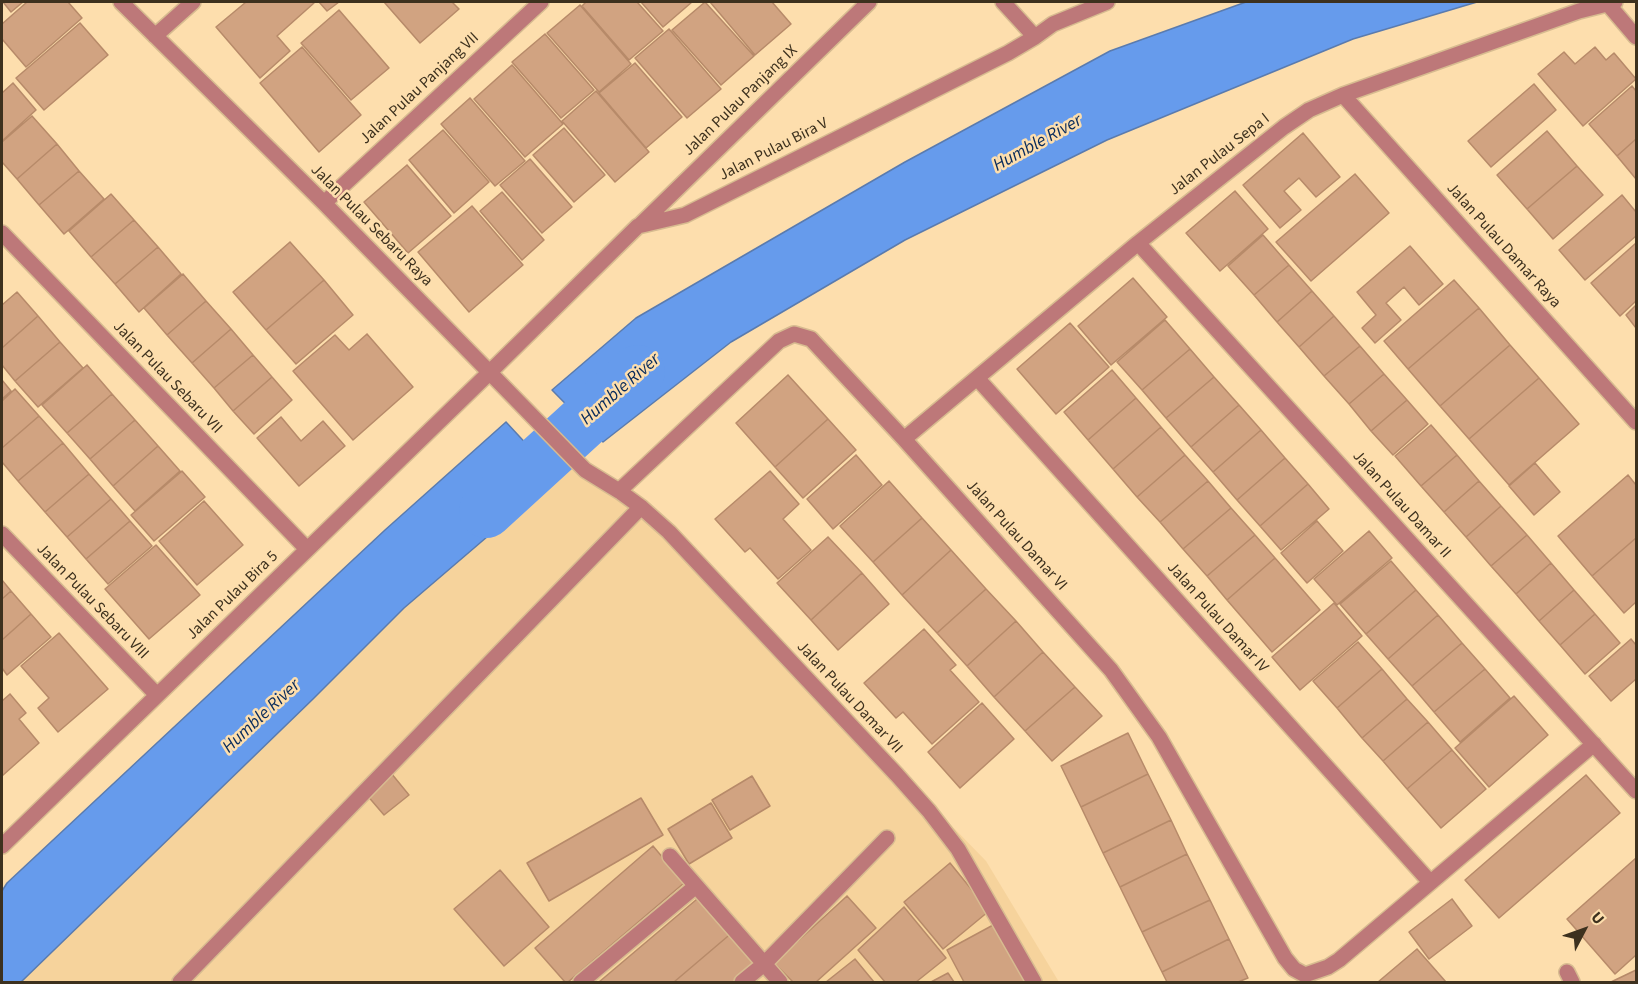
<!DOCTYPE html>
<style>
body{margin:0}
#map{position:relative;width:1638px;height:984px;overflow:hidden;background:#fddead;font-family:"Source Sans 3",sans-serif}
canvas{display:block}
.frame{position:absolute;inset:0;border:3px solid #3d311e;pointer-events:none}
.north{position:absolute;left:1554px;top:900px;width:60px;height:60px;-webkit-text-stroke:4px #fddead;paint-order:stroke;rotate:49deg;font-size:16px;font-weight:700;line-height:24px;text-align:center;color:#3d311e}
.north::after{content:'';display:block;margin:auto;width:21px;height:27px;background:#3d311e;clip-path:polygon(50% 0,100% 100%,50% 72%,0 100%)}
</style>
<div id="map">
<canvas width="1638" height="984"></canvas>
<div class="frame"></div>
<div class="north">U</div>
</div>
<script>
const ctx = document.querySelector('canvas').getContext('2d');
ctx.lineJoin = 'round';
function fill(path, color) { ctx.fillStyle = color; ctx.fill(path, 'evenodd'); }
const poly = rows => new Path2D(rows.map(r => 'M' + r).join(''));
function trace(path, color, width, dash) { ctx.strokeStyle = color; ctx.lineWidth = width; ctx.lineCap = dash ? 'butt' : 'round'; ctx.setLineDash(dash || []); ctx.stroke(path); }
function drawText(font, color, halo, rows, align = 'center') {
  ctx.font = font + ' "Source Sans 3",sans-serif'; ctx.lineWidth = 5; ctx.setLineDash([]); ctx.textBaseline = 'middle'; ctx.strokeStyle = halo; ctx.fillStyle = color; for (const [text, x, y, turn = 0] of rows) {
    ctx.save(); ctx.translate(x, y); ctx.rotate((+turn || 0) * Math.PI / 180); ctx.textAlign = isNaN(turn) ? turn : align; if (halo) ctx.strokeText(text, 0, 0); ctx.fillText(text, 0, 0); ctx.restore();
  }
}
const built = poly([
 [561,447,641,507,986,861,1059,982,2,982,2,965]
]);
const water = poly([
 [1246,2,1477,2,1353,39,1107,140,905,240,731,342,603,442,552,390,636,318,905,162,1110,51,1246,2],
 [506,422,557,477,404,608,313,699,21,982,2,982,2,891,7,883,385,530,506,422]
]);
const river = poly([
 [486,511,638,372]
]);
const building = poly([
 [3,2,23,2,11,12,3,2],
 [27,2,68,2,82,18,26,67,2,39,2,24,27,2],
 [246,2,312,2,314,3,277,36,290,51,260,78,216,27,246,2],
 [319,2,339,2,327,11,319,2],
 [384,2,452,2,459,9,420,43,384,2],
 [586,2,637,2,663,31,629,60,582,6,586,2],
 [641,2,692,2,663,27,641,2],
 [705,2,754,56,721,85,672,30,705,2],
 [710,2,772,2,791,24,755,55,710,2],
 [580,5,631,64,599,92,547,33,580,5],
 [339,10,389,68,351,100,301,43,339,10],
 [80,23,108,55,44,110,16,78,80,23],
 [669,29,721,89,687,118,635,58,669,29],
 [545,34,594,90,561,118,512,62,545,34],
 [302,47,361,115,319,152,260,83,302,47],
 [1595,47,1606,60,1614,53,1636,79,1583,126,1538,74,1564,52,1575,64,1595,47],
 [635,63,682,117,646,148,599,93,635,63],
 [512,65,563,124,525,157,474,99,512,65],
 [13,83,36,110,2,141,2,93,13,83],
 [1534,84,1556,110,1491,167,1468,141,1534,84],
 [1632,86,1636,91,1636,139,1617,156,1589,124,1632,86],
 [596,91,649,152,615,182,562,121,596,91],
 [470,98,525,161,495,186,441,124,470,98],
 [32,116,57,144,17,179,2,162,2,142,32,116],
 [564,128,605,175,574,202,533,155,564,128],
 [443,130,489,182,454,213,409,160,443,130],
 [1547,131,1577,166,1527,209,1497,175,1547,131],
 [1303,133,1340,177,1316,197,1299,178,1284,191,1301,210,1280,228,1243,185,1303,133],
 [1636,139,1636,179,1617,156,1636,139],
 [57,144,79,171,39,205,17,179,57,144],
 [530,159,572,207,542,233,500,185,530,159],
 [407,165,451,216,408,253,364,202,407,165],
 [1577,166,1603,195,1553,239,1527,209,1577,166],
 [79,171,104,199,64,234,39,205,79,171],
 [1355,174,1389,213,1311,281,1276,242,1355,174],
 [1235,191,1268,229,1220,271,1186,233,1235,191],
 [502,192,544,240,522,260,480,211,502,192],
 [111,194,134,220,91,257,69,231,111,194],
 [1622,195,1636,212,1636,236,1585,280,1559,250,1622,195],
 [472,206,523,265,469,312,418,252,472,206],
 [134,220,158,247,115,284,91,257,134,220],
 [1263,235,1289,265,1254,295,1228,266,1263,235],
 [290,242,324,280,266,330,233,292,290,242],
 [1636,243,1636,301,1620,316,1591,283,1636,243],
 [1410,246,1443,284,1419,305,1404,287,1386,303,1401,320,1375,343,1362,328,1376,315,1357,292,1410,246],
 [158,247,181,274,139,312,115,284,158,247],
 [1289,265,1312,291,1277,322,1254,295,1289,265],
 [183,274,206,301,167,335,144,308,183,274],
 [1133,278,1167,317,1111,365,1078,326,1133,278],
 [324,280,353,315,296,364,266,330,324,280],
 [1454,280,1479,308,1408,369,1384,341,1454,280],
 [1312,291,1334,316,1299,347,1277,322,1312,291],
 [17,292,38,316,2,348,2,305,17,292],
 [206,301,231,329,192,363,167,335,206,301],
 [1636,305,1636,328,1626,315,1636,305],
 [1479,308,1510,345,1440,406,1408,369,1479,308],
 [38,316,60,342,15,381,2,365,2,348,38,316],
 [1334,316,1360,346,1324,376,1299,347,1334,316],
 [1165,320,1190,349,1142,390,1117,362,1165,320],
 [1070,323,1109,367,1056,414,1017,369,1070,323],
 [231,329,253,355,214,388,192,363,231,329],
 [367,334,413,387,353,440,293,371,335,335,349,350,367,334],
 [60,342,83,368,38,407,15,381,60,342],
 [1510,345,1539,378,1469,439,1440,406,1510,345],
 [1360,346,1384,374,1349,404,1324,376,1360,346],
 [1190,349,1214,377,1166,418,1142,390,1190,349],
 [253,355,272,377,233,411,214,388,253,355],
 [87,365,112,394,67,433,42,405,87,365],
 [1112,370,1136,398,1088,440,1064,412,1112,370],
 [1384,374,1407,400,1371,431,1349,404,1384,374],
 [788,375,828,419,775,467,736,423,788,375],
 [272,377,292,400,254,434,233,411,272,377],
 [1214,377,1239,405,1191,447,1166,418,1214,377],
 [1539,378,1579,424,1509,485,1469,439,1539,378],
 [2,380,11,391,2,399,2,380],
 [15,389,39,416,2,448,2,401,15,389],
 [112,394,135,420,90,459,67,433,112,394],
 [1136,398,1161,427,1113,469,1088,440,1136,398],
 [1407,400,1428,424,1393,455,1371,431,1407,400],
 [1239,405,1261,430,1213,472,1191,447,1239,405],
 [39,416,63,443,18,481,2,462,2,448,39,416],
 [281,417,301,441,323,421,345,446,299,486,257,438,281,417],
 [828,419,856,450,803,498,775,467,828,419],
 [135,420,158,446,113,486,90,459,135,420],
 [1431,425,1457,455,1421,486,1395,456,1431,425],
 [1161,427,1185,455,1137,497,1113,469,1161,427],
 [1261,430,1285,458,1237,500,1213,472,1261,430],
 [63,443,89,474,45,512,18,481,63,443],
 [158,446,180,471,135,511,113,486,158,446],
 [856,455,882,485,833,529,807,499,856,455],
 [1185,455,1208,481,1160,522,1137,497,1185,455],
 [1457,455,1479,481,1444,512,1421,486,1457,455],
 [1285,458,1308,484,1260,526,1237,500,1285,458],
 [1535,463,1560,492,1534,515,1509,486,1535,463],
 [182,471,205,497,154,541,131,515,182,471],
 [770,471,799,504,783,519,811,550,778,579,750,548,745,552,715,519,770,471],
 [89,474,111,499,67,537,45,512,89,474],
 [1628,475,1636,485,1636,538,1592,576,1558,536,1628,475],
 [889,481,922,518,873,562,840,526,889,481],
 [1208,481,1231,508,1183,549,1160,522,1208,481],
 [1479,481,1501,506,1466,537,1444,512,1479,481],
 [1308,484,1329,509,1281,550,1260,526,1308,484],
 [111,499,130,521,86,559,67,537,111,499],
 [204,501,243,545,197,585,159,541,204,501],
 [1501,506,1527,535,1491,566,1466,537,1501,506],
 [1231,508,1255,535,1207,576,1183,549,1231,508],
 [922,518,951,550,902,595,873,562,922,518],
 [130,521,152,546,108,584,86,559,130,521],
 [1317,521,1343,551,1307,583,1281,553,1317,521],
 [1369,531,1392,558,1337,605,1314,579,1369,531],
 [1255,535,1275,558,1227,600,1207,576,1255,535],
 [1527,535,1551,563,1516,594,1491,566,1527,535],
 [828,537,862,573,811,620,777,583,828,537],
 [1636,538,1636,602,1624,613,1592,576,1636,538],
 [156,545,200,595,149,639,105,589,156,545],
 [951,550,986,589,937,633,902,595,951,550],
 [1275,558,1320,610,1272,652,1227,600,1275,558],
 [1391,561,1416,590,1366,634,1340,604,1391,561],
 [1551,563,1574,590,1539,621,1516,594,1551,563],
 [862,573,889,604,838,650,811,620,862,573],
 [2,580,11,591,2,599,2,580],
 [986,589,1016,621,967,666,937,633,986,589],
 [1416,590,1438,615,1388,659,1366,634,1416,590],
 [1574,590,1595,614,1560,645,1539,621,1574,590],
 [11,591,31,614,2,640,2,599,11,591],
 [1334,603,1362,636,1300,690,1272,657,1334,603],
 [31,614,51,637,7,675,2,668,2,640,31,614],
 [1595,614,1620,643,1585,674,1560,645,1595,614],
 [1438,615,1462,643,1412,686,1388,659,1438,615],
 [1016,621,1043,652,994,697,967,666,1016,621],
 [924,629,956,665,950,670,979,702,932,744,903,712,896,718,864,683,924,629],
 [59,633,108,689,58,732,38,708,49,698,21,666,59,633],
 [1631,639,1636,645,1636,679,1611,701,1589,676,1631,639],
 [1358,642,1382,669,1337,708,1313,681,1358,642],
 [1462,643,1485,669,1434,712,1412,686,1462,643],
 [1043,652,1075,687,1025,731,994,697,1043,652],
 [1382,669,1407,699,1362,738,1337,708,1382,669],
 [1485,669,1510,698,1460,742,1434,712,1485,669],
 [1075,687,1102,716,1052,761,1025,731,1075,687],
 [10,694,26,713,19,719,39,743,2,776,2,701,10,694],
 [1514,696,1548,735,1489,787,1455,748,1514,696],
 [1407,699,1428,722,1383,761,1362,738,1407,699],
 [982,703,1014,739,960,788,928,752,982,703],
 [1428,722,1452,750,1407,789,1383,761,1428,722],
 [1128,733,1148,774,1081,807,1061,766,1128,733],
 [1452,750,1486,789,1441,828,1407,789,1452,750],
 [391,773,409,795,384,815,366,794,391,773],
 [1148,774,1171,820,1103,853,1081,807,1148,774],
 [1586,775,1620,813,1499,918,1465,880,1586,775],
 [752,776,770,806,730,830,712,800,752,776],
 [641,798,663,835,549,901,527,863,641,798],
 [711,803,732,838,689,864,668,829,711,803],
 [1171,820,1187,854,1120,887,1103,853,1171,820],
 [653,846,684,883,568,982,565,982,535,948,653,846],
 [1187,854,1210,900,1142,932,1120,887,1187,854],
 [1636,858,1636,955,1615,974,1567,919,1636,858],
 [950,863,989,911,943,949,904,902,950,863],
 [500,870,549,927,504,966,454,909,500,870],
 [703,894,734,931,674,982,599,982,703,894],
 [847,896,876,928,816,982,793,982,774,963,847,896],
 [1452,899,1472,926,1429,959,1409,932,1452,899],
 [1210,900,1229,939,1162,972,1142,932,1210,900],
 [904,907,946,958,916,982,885,982,858,950,904,907],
 [995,924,1026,982,964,982,947,950,995,924],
 [734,931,759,961,733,982,674,982,734,931],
 [1229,939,1248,978,1238,982,1167,982,1162,972,1229,939],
 [1417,949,1446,982,1378,982,1417,949],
 [855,959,874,982,826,982,855,959],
 [1636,970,1636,982,1611,982,1636,970],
 [948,973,954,982,931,982,948,973]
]);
const minor = poly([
 [121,2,324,203,585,470,619,491,641,507,669,532,897,775,929,811,958,849,1034,982],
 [1003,2,1035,37],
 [1607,3,1636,37],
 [155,36,193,2],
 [1343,95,1636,422],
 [324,203,541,2],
 [639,226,869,2],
 [2,233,307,549],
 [1138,243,1636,791],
 [977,378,1430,882],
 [904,439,1138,243,1284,127,1309,110,1343,95,1579,11,1615,2],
 [619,491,779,341,794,334,811,339,904,439,1111,670,1159,737,1285,958,1294,969,1305,975,1328,967,1339,960,1594,744],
 [2,534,157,695],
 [2,846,490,372,638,226,685,215,1008,53,1035,37,1053,24,1107,2],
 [670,856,780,982],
 [1567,972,1572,982],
 [180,982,641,507],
 [581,982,696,886],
 [742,982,764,964,887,838]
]);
const streetNames = [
 ["Jalan Pulau Panjang VII",420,89,-43],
 ["Jalan Pulau Panjang IX",741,101,-44],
 ["Jalan Pulau Bira V",774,150,-27],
 ["Jalan Pulau Sepa I",1220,155,-38],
 ["Jalan Pulau Sebaru Raya",371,226,45],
 ["Jalan Pulau Damar Raya",1503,246,48],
 ["Jalan Pulau Sebaru VII",167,378,46],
 ["Jalan Pulau Damar II",1401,505,48],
 ["Jalan Pulau Damar VI",1016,536,48],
 ["Jalan Pulau Bira 5",233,596,-44],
 ["Jalan Pulau Sebaru VIII",92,602,46],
 ["Jalan Pulau Damar IV",1217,618,48],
 ["Jalan Pulau Damar VII",849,698,47]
];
const waterNames = [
 ["Humble River",1038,144,-29],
 ["Humble River",621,390,-41],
 ["Humble River",262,717,-43]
];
fill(built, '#f6d39c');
fill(water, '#669bec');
trace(water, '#5a7bae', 1.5);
trace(river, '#669bec', 54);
fill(building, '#d1a381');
trace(building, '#b78a69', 1.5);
trace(minor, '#d7bb90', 18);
trace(minor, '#bd7879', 15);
drawText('16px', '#3d311e', '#fddead', streetNames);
drawText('italic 18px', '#072a5b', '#fddead', waterNames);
</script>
